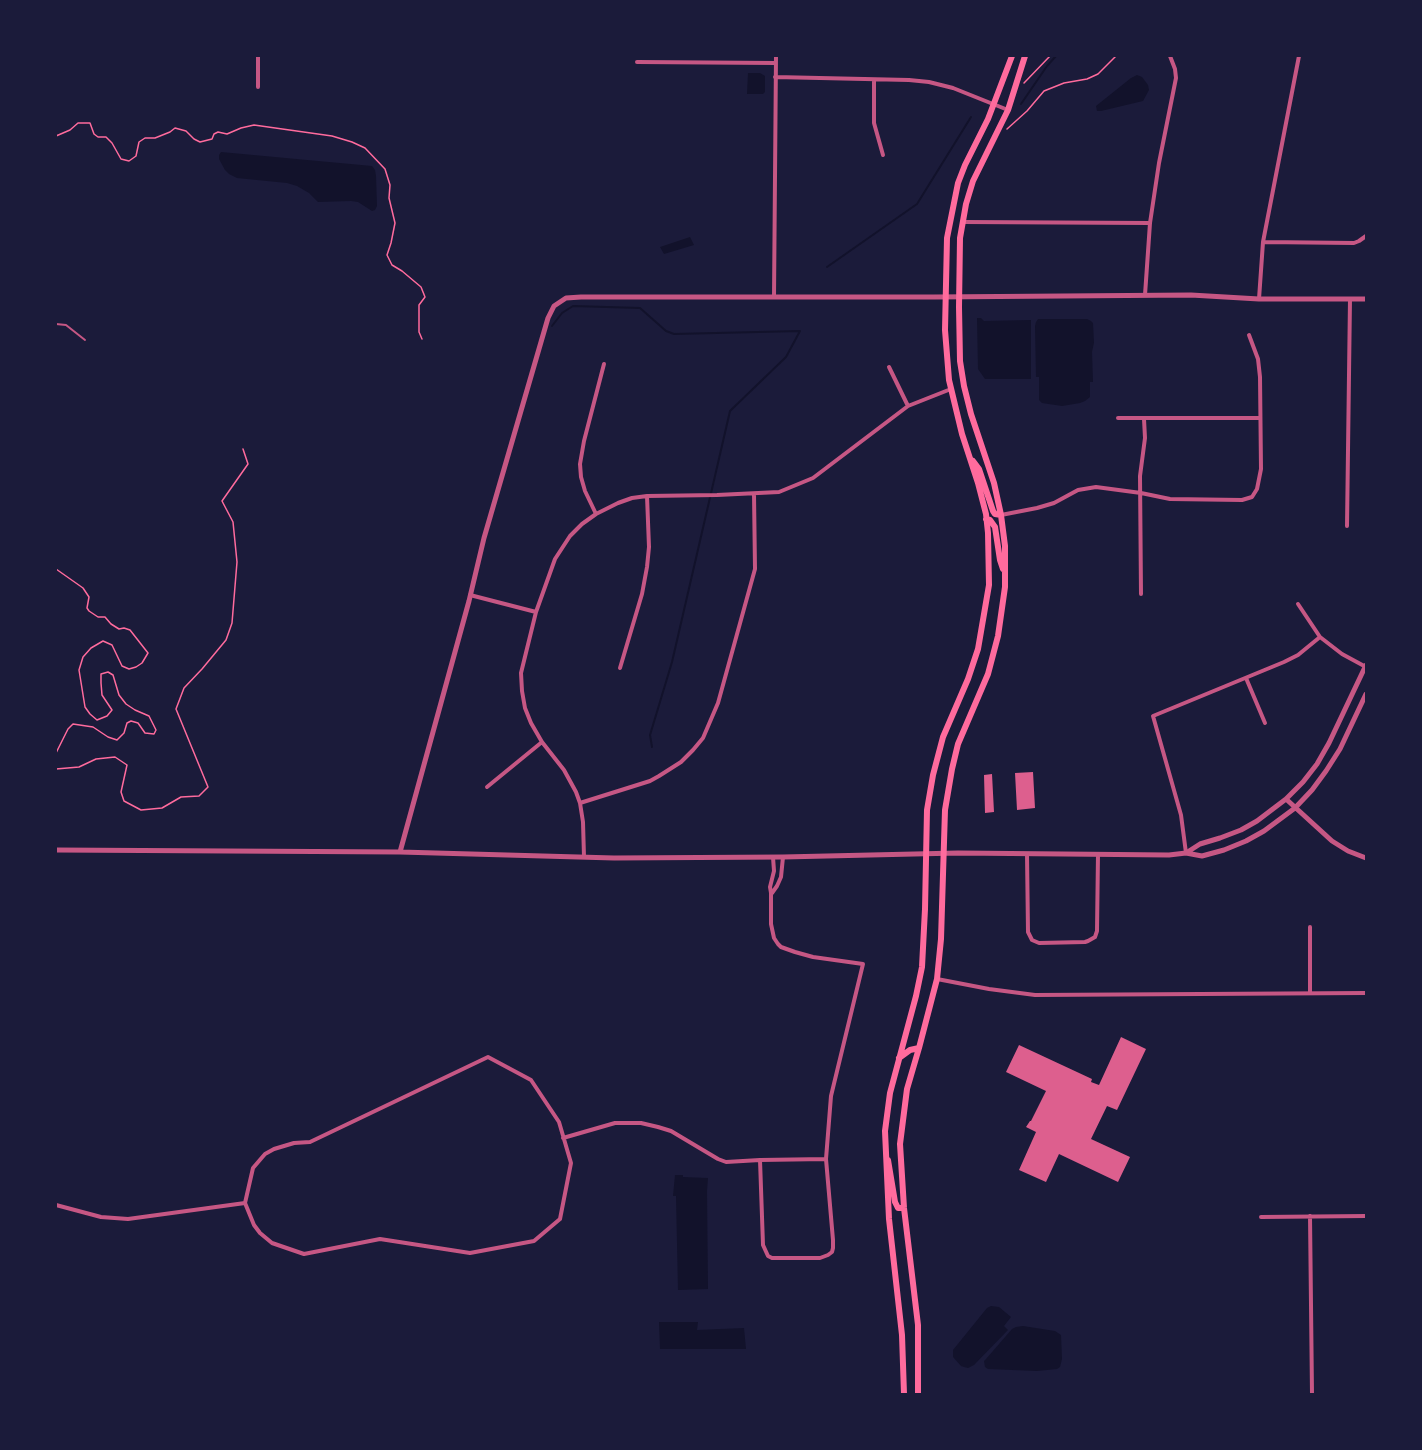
<!DOCTYPE html>
<style>
body{margin:0}
#map{position:relative;width:1422px;height:1450px;overflow:hidden;background:#1b1b3a;font-family:"Sofia Sans Condensed",sans-serif}
canvas{display:block}
.frame{position:absolute;inset:0;border:57px solid #1b1b3a;pointer-events:none}
</style>
<div id="map">
<canvas width="1422" height="1450"></canvas>
<div class="frame"></div>
</div>
<script>
const ctx = document.querySelector('canvas').getContext('2d');
ctx.lineJoin = 'round';
function fill(path, color) { ctx.fillStyle = color; ctx.fill(path, 'evenodd'); }
const poly = rows => new Path2D(rows.map(r => 'M' + r).join(''));
function trace(path, color, width, dash) { ctx.strokeStyle = color; ctx.lineWidth = width; ctx.lineCap = dash ? 'butt' : 'round'; ctx.setLineDash(dash || []); ctx.stroke(path); }
const water = poly([
 [748,73,760,73,765,76,765,92,763,94,747,94],
 [1137,75,1142,77,1148,85,1149,90,1143,101,1101,111,1097,111,1096,106,1131,78],
 [221,152,372,166,375,170,376,176,377,206,375,210,372,211,358,202,351,201,318,202,309,193,297,186,287,183,237,178,229,174,225,170,219,159,219,155],
 [690,237,694,245,664,254,660,247],
 [977,318,981,318,984,321,1031,320,1031,379,985,379,978,369],
 [1038,319,1087,319,1091,321,1093,323,1094,343,1092,352,1093,382,1090,382,1090,397,1085,401,1080,403,1062,406,1042,403,1039,400,1039,377,1036,377,1035,326,1036,322],
 [675,1175,683,1175,683,1177,708,1178,707,1191,708,1289,678,1290,676,1196,673,1196],
 [991,1306,999,1307,1011,1317,1004,1326,1008,1330,974,1365,968,1368,964,1367,961,1366,953,1357,953,1350,987,1308],
 [659,1322,698,1322,697,1330,744,1328,746,1349,660,1349],
 [1023,1326,1055,1331,1061,1335,1062,1359,1060,1367,1057,1369,1037,1371,988,1369,985,1367,984,1361,986,1359,1012,1329,1016,1327]
]);
const stream = poly([
 [1021,104,1047,66,1056,56],
 [827,267,917,204,971,117],
 [552,326,562,313,573,306,640,308,666,331,674,334,800,331,786,357,730,411,672,662,650,735,652,747]
]);
const building = poly([
 [1033,772,1035,808,1017,810,1015,773],
 [992,774,994,812,985,813,984,775],
 [1121,1037,1146,1049,1117,1110,1107,1106,1091,1139,1130,1157,1118,1182,1059,1154,1046,1182,1019,1170,1036,1132,1026,1127,1030,1121,1031,1121,1046,1091,1006,1072,1019,1045,1092,1079,1091,1082,1099,1085]
]);
const path = poly([
 [1024,83,1050,56],
 [1007,129,1027,111,1044,91,1064,83,1087,79,1098,74,1116,56],
 [56,136,70,130,78,123,90,123,94,134,98,137,106,137,112,143,121,159,129,161,136,156,139,142,145,138,155,138,170,132,175,128,186,131,194,139,200,142,212,139,214,134,218,132,227,134,241,128,254,125,332,136,352,142,365,148,385,169,390,185,389,198,395,223,391,243,387,255,392,265,402,271,421,287,425,297,419,305,419,332,422,339],
 [56,569,83,588,89,597,87,608,89,611,98,617,105,617,111,624,119,629,124,628,130,630,148,653,142,663,136,667,129,669,122,666,112,645,103,641,91,648,83,657,79,670,85,707,90,714,97,720,107,716,112,710,102,695,101,683,101,674,108,672,113,675,119,695,126,704,135,710,149,716,156,730,154,734,145,733,138,723,131,721,127,723,124,733,117,740,108,737,93,727,73,724,68,729,56,753],
 [56,769,79,767,96,759,115,757,127,765,121,792,124,801,141,810,162,808,181,797,199,796,208,787,176,709,184,688,202,669,226,640,232,623,237,562,233,522,222,501,248,464,243,449]
]);
const service = poly([
 [56,324,66,325,85,340]
]);
const minor = poly([
 [258,56,258,87],
 [637,62,776,63],
 [775,77,909,80,929,82,953,88,1008,110],
 [874,80,874,123,883,155],
 [963,222,1150,223],
 [1263,242,1354,243,1359,241,1366,236],
 [1145,295,1150,223,1159,163,1176,78,1175,69,1170,56],
 [774,297,776,56],
 [1259,299,1263,242,1299,56],
 [889,367,908,406],
 [1118,418,1260,418],
 [596,514,585,491,581,477,580,464,584,441,604,364],
 [1001,515,1037,508,1054,503,1078,490,1096,487,1141,493,1170,499,1242,500,1252,497,1257,489,1261,469,1260,377,1258,359,1249,335],
 [1347,526,1350,299],
 [1141,594,1140,476,1145,438,1144,419],
 [470,595,536,612],
 [1298,604,1320,637,1342,654,1366,667],
 [620,668,642,594,647,567,649,547,647,496],
 [1246,678,1265,723],
 [487,787,542,742],
 [580,803,650,781,659,776,681,762,693,750,703,738,718,703,755,569,754,494],
 [1186,853,1181,815,1153,716,1284,662,1298,655,1320,637],
 [1027,854,1028,932,1032,940,1039,943,1085,942,1088,941,1095,937,1097,931,1098,854],
 [584,857,583,822,580,803,576,792,564,770,542,742,531,723,525,708,522,691,521,673,536,612,555,559,570,536,582,524,596,514,618,503,632,498,647,496,717,495,779,492,813,478,908,406,951,389],
 [773,857,774,871,770,887,771,893,771,924,774,938,778,944,781,947,795,952,813,957,863,964,831,1096,826,1159],
 [772,893,777,886,781,877,783,857],
 [937,979,989,989,1035,995,1366,993],
 [1310,993,1310,927],
 [563,1138,615,1123,641,1123,658,1127,671,1131,718,1159,726,1162,760,1160,826,1159,833,1240,833,1248,832,1252,828,1255,820,1258,772,1258,768,1256,763,1245,760,1160],
 [56,1205,101,1217,128,1219,245,1203,253,1168,265,1154,274,1149,294,1143,310,1142,488,1057,531,1080,559,1122,571,1163,560,1219,534,1241,470,1253,380,1239,304,1254,272,1243,260,1233,254,1225,245,1203],
 [1310,1216,1312,1394],
 [1261,1217,1366,1216]
]);
const tertiary = poly([
 [1286,799,1332,841,1348,851,1366,858],
 [56,850,400,852,614,858,783,857,958,853,1169,855,1186,853,1202,856,1224,850,1246,841,1264,831,1295,808,1312,790,1326,771,1340,749,1366,694],
 [400,852,469,601,484,538,548,318,554,306,566,298,581,297,934,297,1191,295,1259,299,1366,299],
 [1186,853,1200,844,1220,838,1241,830,1257,821,1286,799,1303,782,1317,764,1329,743,1366,665]
]);
const secondary = poly([
 [973,461,979,469,993,511,995,514,1001,515],
 [986,519,990,520,995,527,1000,560,1003,569],
 [899,1058,910,1050,919,1048],
 [888,1160,895,1202,898,1208,904,1208],
 [904,1394,902,1335,889,1219,885,1131,890,1093,916,996,922,967,925,909,927,810,933,775,943,737,968,679,978,649,989,585,988,533,986,514,978,483,962,434,949,380,945,330,947,238,958,183,965,165,988,119,1012,56],
 [918,1394,918,1325,904,1208,900,1144,907,1089,919,1048,937,979,941,939,945,810,952,769,958,744,988,674,998,636,1005,587,1005,546,1001,515,994,483,971,414,964,386,960,361,959,307,960,238,966,204,973,181,1008,110,1025,56]
]);
fill(water, '#12122b');
trace(stream, '#12122b', 2);
fill(building, '#dd5f8e');
trace(path, '#ff6b9d', 1.5);
trace(service, '#c65784', 2);
trace(minor, '#c65784', 4);
trace(tertiary, '#c65784', 5);
trace(secondary, '#ff6b9d', 6);
</script>
